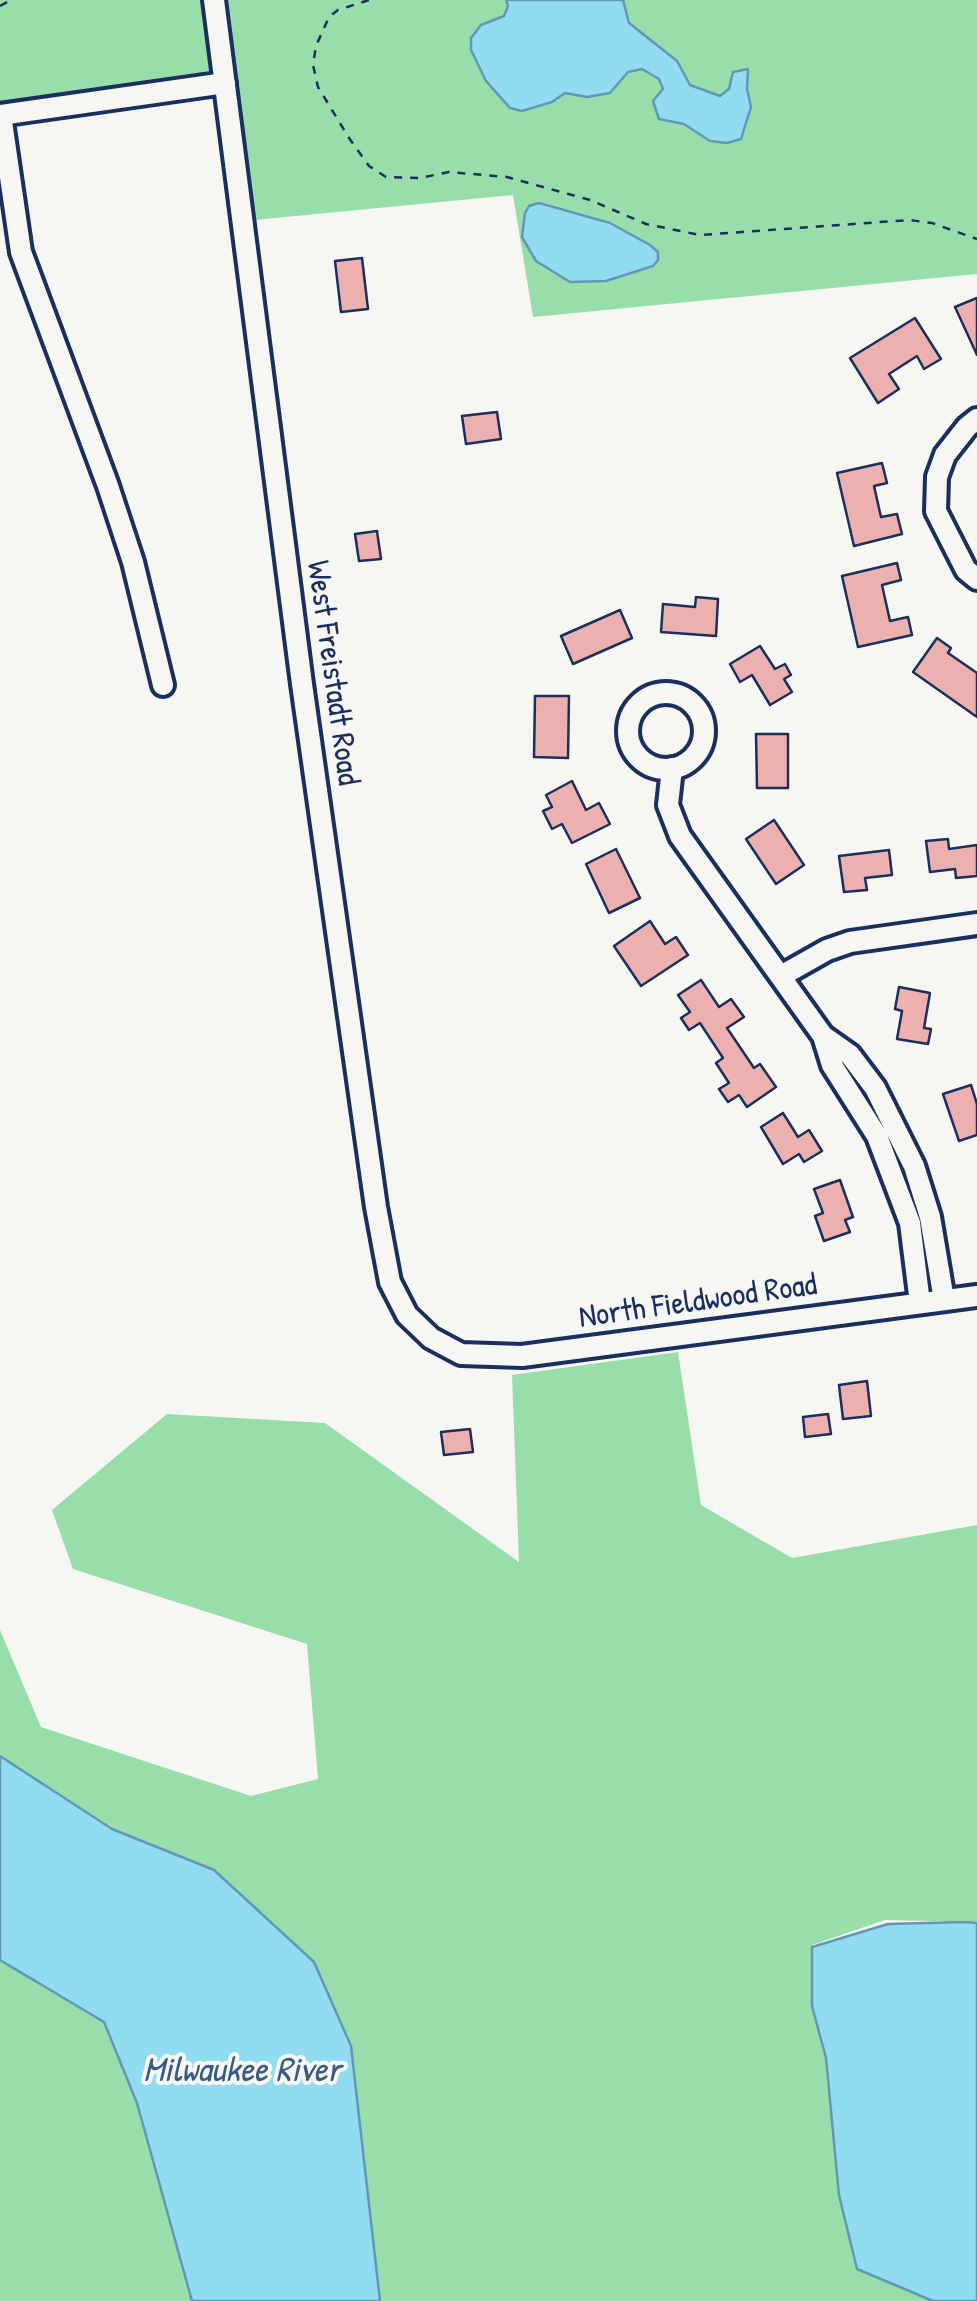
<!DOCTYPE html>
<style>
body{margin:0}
canvas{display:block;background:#f6f6f2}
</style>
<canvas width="977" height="2301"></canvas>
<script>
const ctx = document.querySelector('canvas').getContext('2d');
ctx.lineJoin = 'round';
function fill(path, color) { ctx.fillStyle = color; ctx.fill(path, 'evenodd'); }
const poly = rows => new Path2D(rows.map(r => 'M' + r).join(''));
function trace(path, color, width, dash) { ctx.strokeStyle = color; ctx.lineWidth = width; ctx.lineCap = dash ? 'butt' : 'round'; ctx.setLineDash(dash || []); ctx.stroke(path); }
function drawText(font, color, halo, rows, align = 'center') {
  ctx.font = font + ' "Patrick Hand",sans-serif'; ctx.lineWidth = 8; ctx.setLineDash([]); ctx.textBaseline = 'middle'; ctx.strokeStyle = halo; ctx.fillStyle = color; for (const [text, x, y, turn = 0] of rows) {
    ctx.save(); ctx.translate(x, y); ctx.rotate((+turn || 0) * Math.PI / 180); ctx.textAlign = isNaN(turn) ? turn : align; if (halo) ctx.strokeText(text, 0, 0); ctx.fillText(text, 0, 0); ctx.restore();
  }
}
const green = poly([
 [0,0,977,0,977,274,533,317,513,195,244,221,225,83,0,115],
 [678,1352,701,1505,792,1558,977,1525,977,1922,885,1920,812,1945,812,2006,826,2058,839,2195,857,2269,933,2301,380,2301,364,2157,214,1870,112,1829,0,1756,0,1630,41,1727,251,1796,318,1779,307,1644,73,1569,52,1510,167,1414,325,1423,519,1562,512,1375],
 [0,1960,104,2021,137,2103,192,2301,0,2301]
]);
const water = poly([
 [506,0,623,0,629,23,677,61,690,85,720,96,729,89,733,72,748,69,747,89,751,107,741,139,727,143,710,141,684,124,659,119,653,101,663,89,659,79,642,69,628,72,610,93,587,97,565,93,552,102,522,111,510,108,486,81,471,50,471,38,481,25,504,16,508,6,506,0],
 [539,203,610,223,650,245,658,252,658,260,653,266,606,281,570,282,536,261,522,237,525,213,529,206,539,203],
 [0,1756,112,1829,214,1870,314,1962,351,2046,380,2301,192,2301,137,2103,104,2022,0,1960,0,1756],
 [965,1922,977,1923,977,2301,933,2301,857,2269,839,2195,826,2058,812,2006,812,1947,888,1924,965,1922]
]);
const building = poly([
 [362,258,368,309,341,312,335,261,362,258],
 [977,298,977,355,955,307,977,298],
 [915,318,941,359,924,369,917,356,889,374,899,389,878,403,850,358,915,318],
 [497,412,501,439,466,444,462,416,497,412],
 [882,463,887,483,874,486,881,517,897,514,902,534,854,546,837,473,882,463],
 [377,531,381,559,359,561,355,534,377,531],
 [897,563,901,580,882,585,890,621,908,617,912,635,858,647,842,576,897,563],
 [696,597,718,599,716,636,661,632,663,604,695,607,696,597],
 [620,610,632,638,573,664,561,636,620,610],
 [937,638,951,648,948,653,977,673,977,717,913,672,937,638],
 [760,646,775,669,785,664,791,675,784,679,792,692,770,705,752,675,740,682,730,664,760,646],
 [535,696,569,696,568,758,534,757,535,696],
 [756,734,788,734,788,788,757,788,756,734],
 [572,781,586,810,599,803,610,824,572,843,562,824,552,829,543,811,552,807,546,795,572,781],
 [774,820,804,865,776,884,746,839,774,820],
 [948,839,949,849,977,845,977,876,956,878,955,869,930,872,926,841,948,839],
 [616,849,640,898,609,913,586,864,616,849],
 [889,850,892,875,865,878,867,890,844,892,839,856,889,850],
 [650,921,665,944,676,937,688,955,641,986,614,946,650,921],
 [701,980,719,1007,731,999,744,1017,727,1028,754,1068,760,1064,776,1087,747,1107,739,1095,728,1102,719,1089,729,1083,716,1063,723,1058,700,1023,689,1030,681,1018,690,1012,678,995,701,980],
 [899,987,930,993,924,1028,931,1029,928,1044,897,1039,902,1011,895,1009,899,987],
 [971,1085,977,1104,977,1135,959,1141,943,1094,971,1085],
 [783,1113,798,1137,809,1130,822,1151,804,1162,799,1154,783,1164,761,1127,783,1113],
 [840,1180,853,1217,845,1220,850,1232,824,1241,815,1216,823,1213,814,1189,840,1180],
 [867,1381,871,1416,843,1419,839,1385,867,1381],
 [828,1414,831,1434,805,1437,803,1417,828,1414],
 [470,1429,473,1452,444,1455,441,1432,470,1429]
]);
const path = poly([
 [369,0,338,10,329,17,316,46,313,65,318,87,349,138,369,166,386,177,420,178,449,172,507,177,590,200,646,224,700,235,909,220,932,223,977,239],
 [0,6,11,0]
]);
const minor = poly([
 [214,0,302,684,376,1207,390,1282,407,1315,431,1338,461,1354,522,1356,977,1296],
 [0,115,225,83],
 [1,115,21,252,108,486,133,562,163,685],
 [977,419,967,427,945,455,937,477,936,511,966,570,977,579],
 '628 731a38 38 0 1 1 76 0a38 38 0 1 1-76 0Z',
 [672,768,668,805,680,836,823,1036,832,1065,877,1136,910,1223,920,1303],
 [781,976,827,950,850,942,977,924],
 [823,1036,850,1055,875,1088,914,1166,930,1217,944,1300]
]);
const streetNames = [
 ["West Freistadt Road",332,673,82],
 ["North Fieldwood Road",698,1302,-8]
];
const waterNames = [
 ["Milwaukee River",242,2072]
];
fill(green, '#98deab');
fill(water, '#91dcf1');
trace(water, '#6297b6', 2.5);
fill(building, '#ecb1af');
trace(building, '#1b2f5e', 2.5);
trace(minor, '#1b2f5e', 28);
trace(path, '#1b2f5e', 2.5, [8, 8]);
trace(minor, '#f6f6f2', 20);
drawText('32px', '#1b2f5e', '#f6f6f2', streetNames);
drawText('italic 35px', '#385a83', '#f6f6f2', waterNames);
</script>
